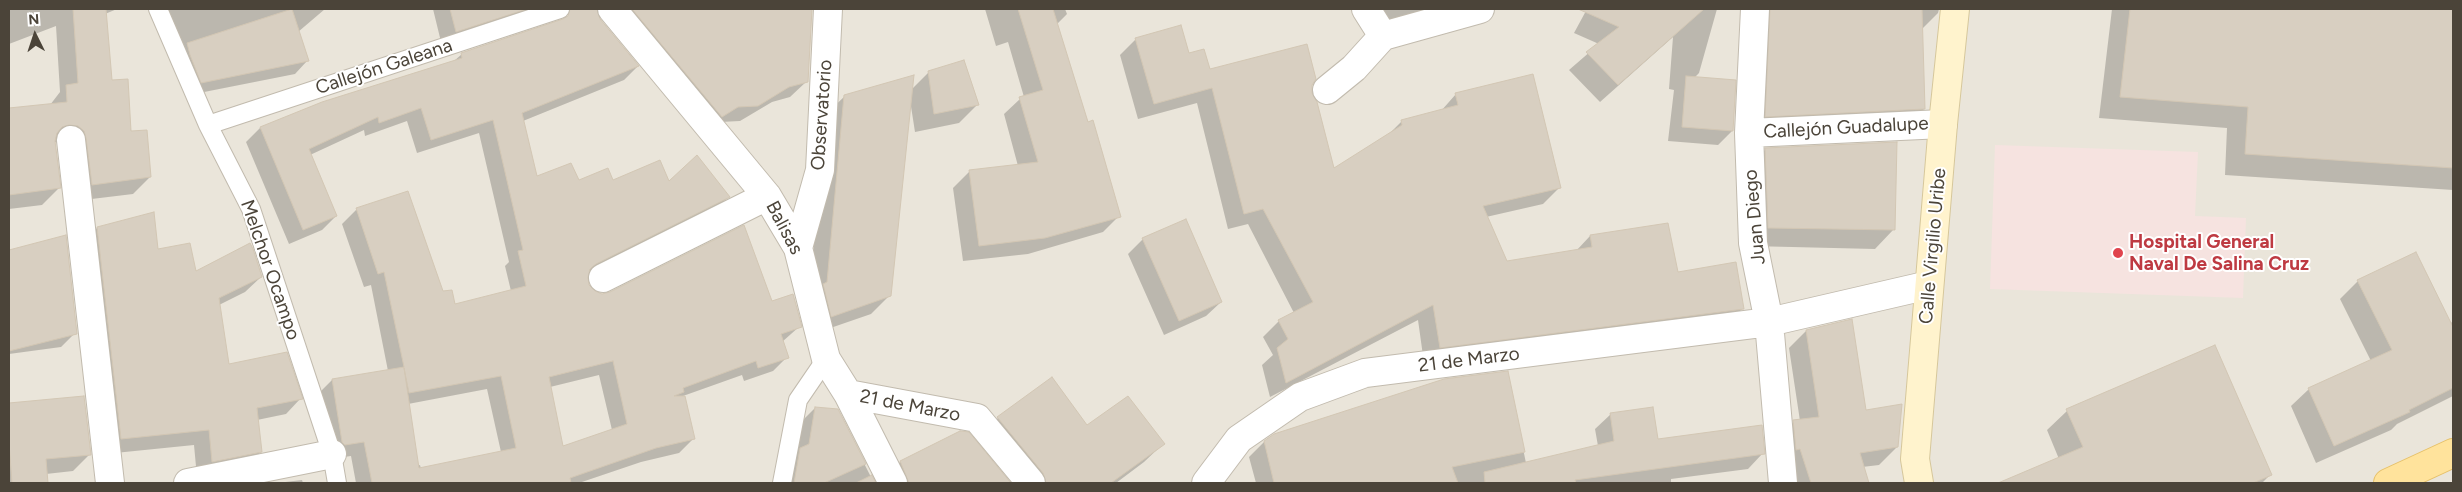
<!DOCTYPE html>
<meta charset="utf-8">
<style>
body{margin:0}
#map{position:relative;width:2462px;height:492px;overflow:hidden;background:#f6f3ec;font-family:Figtree,sans-serif}
canvas{display:block}
.frame{position:absolute;inset:0;border:10px solid #4b4439;pointer-events:none}
.north{position:absolute;left:10px;top:10px;width:50px;height:50px;-webkit-text-stroke:4px #fff;paint-order:stroke;rotate:356deg;font-size:14px;font-weight:700;line-height:20px;text-align:center;color:#4b4439}
.north::after{content:'';display:block;margin:auto;width:18px;height:22px;background:#4b4439;clip-path:polygon(50% 0,100% 100%,50% 72%,0 100%)}
</style>
<div id="map">
<canvas width="2462" height="492"></canvas>
<div class="frame"></div>
<div class="north">N</div>
</div>
<script>
const ctx = document.querySelector('canvas').getContext('2d');
ctx.lineJoin = 'round';
function fill(path, color) { ctx.fillStyle = color; ctx.fill(path, 'evenodd'); }
const poly = rows => new Path2D(rows.map(r => 'M' + r).join(''));
function trace(path, color, width, dash) { ctx.strokeStyle = color; ctx.lineWidth = width; ctx.lineCap = dash ? 'butt' : 'round'; ctx.setLineDash(dash || []); ctx.stroke(path); }
function drawText(font, color, halo, rows, align = 'center') {
  ctx.font = font + ' Figtree,sans-serif'; ctx.lineWidth = 4; ctx.setLineDash([]); ctx.textBaseline = 'middle'; ctx.strokeStyle = halo; ctx.fillStyle = color; for (const [text, x, y, turn = 0] of rows) {
    ctx.save(); ctx.translate(x, y); ctx.rotate((+turn || 0) * Math.PI / 180); ctx.textAlign = isNaN(turn) ? turn : align; if (halo) ctx.strokeText(text, 0, 0); ctx.fillText(text, 0, 0); ctx.restore();
  }
}
const residential = poly([
 [9,9,2453,9,2453,483,9,483]
]);
const medical = poly([
 [1995,145,2198,152,2195,216,2246,218,2243,298,1990,289]
]);
const shadow = poly([
 [9,9,117,9,105,14,111,81,150,177,133,194,75,201,60,143,54,142,59,188,42,205,9,209,9,109,50,105,60,92,56,26,9,44],
 [165,9,325,9,298,32,307,61,295,74,189,95],
 [433,9,538,9,442,46],
 [598,9,811,9,807,81,790,97,772,102,740,121,720,122],
 [985,9,1065,9,1067,14,1057,24,1087,123,1119,216,1103,232,1028,254,963,261,953,188,969,172,1018,166,1004,114,1020,99,1024,97,1008,42,996,46],
 [1380,9,1428,9,1414,22,1393,30],
 [1587,9,1717,9,1699,73,1694,78,1732,131,1718,145,1668,141,1674,90,1669,89,1673,37,1600,102,1569,70,1599,44,1574,33],
 [1741,9,1939,9,1938,13,1921,30,1924,109,1904,129,1746,136,1749,22,1741,15],
 [2112,9,2453,9,2453,190,2225,175,2227,128,2099,118],
 [599,20,638,66,624,80,523,121,536,178,578,182,669,183,728,197,714,211,587,275,588,286,594,292,602,295,772,302,800,326,782,342,787,357,773,371,744,381,742,375,683,396,693,439,679,453,641,462,579,483,356,483,351,456,330,459,318,394,332,380,388,371,371,285,364,287,342,224,356,210,407,192,442,293,454,306,511,291,505,266,509,262,479,133,417,153,407,121,365,136,364,130,310,155,336,216,322,230,289,244,246,142,260,128,322,103,454,61,462,54],
 [599,375,612,430,562,448,550,387],
 [487,389,501,452,421,469,420,465,417,466,408,404],
 [1136,39,1188,55,1209,71,1311,84,1310,93,1333,170,1387,136,1402,121,1441,111,1456,94,1559,188,1543,204,1486,217,1507,262,1576,251,1590,236,1677,273,1742,309,1727,325,1424,363,1418,320,1270,397,1262,365,1273,355,1263,337,1279,321,1294,313,1248,224,1228,229,1197,103,1138,119,1120,55],
 [929,72,977,105,959,123,915,132,910,100,889,296,871,314,813,334,809,299,826,114,845,96,912,89],
 [1766,149,1893,230,1875,249,1750,246,1747,168],
 [97,228,156,251,195,273,261,277,245,292,219,305,228,366,301,398,286,414,257,420,261,452,245,467,197,477,194,445,105,454,82,244],
 [65,237,76,332,61,347,9,354,9,251],
 [1143,239,1221,302,1206,316,1164,335,1128,254],
 [2358,281,2450,323,2453,322,2453,396,2397,424,2391,430,2316,463,2291,406,2309,389,2371,361,2340,299],
 [1806,331,1865,412,1897,447,1879,465,1862,467,1867,483,1788,483,1776,439,1794,422,1800,421,1789,348],
 [1507,372,1526,463,1598,446,1595,429,1611,414,1657,440,1763,453,1748,469,1671,479,1671,483,1256,483,1249,457,1264,442],
 [1051,379,1087,427,1163,444,1144,462,1116,483,1017,483,979,437,998,418],
 [83,397,90,454,73,471,46,474,47,483,9,483,9,404],
 [815,408,837,410,874,483,782,483,799,424],
 [2067,411,2270,475,2262,483,2001,483,2059,459,2047,430],
 [961,432,968,433,1011,483,887,483,885,478,900,462],
 [302,480,303,483,277,483]
]);
const building = poly([
 [73,9,106,9,112,80,128,79,131,131,147,130,151,177,92,185,86,138,84,131,78,126,69,125,62,127,57,133,55,141,61,188,9,195,9,108,67,102,66,85,78,83,73,9],
 [292,9,309,61,201,83,190,55,187,43,292,9],
 [450,9,527,9,456,32,450,9],
 [570,9,597,9,600,19,639,66,522,113,537,176,571,163,579,180,608,168,613,180,660,160,669,181,697,155,730,197,596,264,590,269,588,277,589,285,595,291,602,294,610,292,744,225,772,301,793,294,802,327,781,334,789,358,758,368,756,361,683,388,684,392,674,396,685,396,695,439,656,448,570,478,571,483,372,483,364,442,345,445,342,442,332,379,404,367,384,272,378,274,356,208,408,191,443,291,452,290,455,304,526,286,518,251,523,250,493,120,431,140,421,108,379,123,378,117,309,149,337,216,303,230,260,127,322,102,462,58,461,53,563,19,568,16,570,9],
 [613,361,627,424,563,446,549,377,613,361],
 [404,368,409,393,501,376,516,448,419,468,404,368],
 [632,9,812,9,808,82,789,87,758,106,738,107,722,117,632,9],
 [1018,9,1053,9,1088,122,1093,120,1121,217,1045,238,979,246,969,170,1038,162,1019,97,1043,90,1018,9],
 [1578,9,1704,9,1618,85,1586,52,1619,27,1578,9],
 [1770,9,1922,9,1925,109,1765,117,1770,9],
 [2130,9,2453,9,2453,168,2245,154,2248,107,2120,97,2130,9],
 [1181,25,1189,53,1204,49,1210,69,1307,44,1316,79,1312,85,1312,93,1317,102,1334,168,1402,125,1401,120,1458,105,1455,93,1533,74,1561,188,1483,206,1507,261,1592,247,1590,235,1668,223,1678,272,1736,262,1744,309,1440,348,1433,305,1286,383,1277,348,1288,339,1278,320,1313,302,1263,209,1244,214,1212,88,1154,104,1135,38,1181,25],
 [964,60,979,105,934,114,928,71,964,60],
 [914,75,891,296,831,317,823,284,827,282,844,95,914,75],
 [1686,76,1736,80,1733,131,1682,127,1686,76],
 [1897,142,1895,230,1768,228,1765,148,1897,142],
 [154,212,158,249,190,243,196,271,250,243,253,249,262,277,219,298,229,364,287,352,303,399,257,408,262,452,212,462,209,430,121,439,97,227,154,212],
 [1186,219,1222,302,1179,321,1142,238,1186,219],
 [66,235,77,334,9,351,9,250,66,235],
 [2416,252,2453,327,2453,388,2409,410,2410,412,2334,446,2308,388,2392,350,2357,280,2416,252],
 [1852,319,1866,410,1902,404,1898,447,1860,453,1869,483,1811,483,1800,449,1796,450,1793,420,1819,417,1806,330,1852,319],
 [2215,345,2272,475,2253,483,1998,483,2083,447,2066,409,2215,345],
 [1508,371,1525,452,1452,467,1458,483,1274,483,1264,441,1274,434,1444,379,1508,371],
 [1052,377,1087,425,1128,396,1165,444,1111,483,1046,483,1043,473,997,417,1052,377],
 [84,396,91,455,46,459,48,483,12,483,9,443,9,403,84,396],
 [815,407,838,409,866,464,824,483,794,483,800,448,809,444,815,407],
 [1653,407,1658,439,1762,425,1765,454,1575,480,1576,483,1485,483,1484,472,1614,441,1610,413,1653,407],
 [960,431,969,432,1011,483,909,483,900,461,960,431],
 [872,475,876,483,856,483,872,475]
]);
const lane = poly([
 [158,9,208,125,251,209,332,454,337,483],
 [208,125,560,9],
 [782,483,798,400,826,359]
]);
const street = poly([
 [612,9,767,196,798,248,826,359,848,394,893,483],
 [1366,9,1383,36],
 [1755,9,1749,133,1753,243,1769,322,1783,483],
 [1383,36,1480,9],
 [1327,90,1354,68,1383,36],
 [1749,133,1943,124],
 [71,140,110,483],
 [798,248,820,170,828,9],
 [603,278,767,196],
 [848,394,977,418,1031,483],
 [188,483,332,454],
 [1206,483,1239,439,1300,397,1365,373,1769,322,1929,285]
]);
const secondary = poly([
 [1919,483,1915,459,1943,124,1955,9]
]);
const primary = poly([
 [2388,483,2453,453]
]);
const markers = [
 [2118,253,6,"#e0444e"]
];
const streetNames = [
 ["Callejón Galeana",384,67,-18],
 ["Observatorio",822,115,-86],
 ["Callejón Guadalupe",1846,128,-3],
 ["Juan Diego",1755,217,-95],
 ["Balisas",784,228,62],
 ["Calle Virgilio Uribe",1933,246,-85],
 ["Melchor Ocampo",270,270,71],
 ["21 de Marzo",1469,360,-7],
 ["21 de Marzo",910,406,11]
];
const healthNames = [
 ["Hospital General",2129,242],
 ["Naval De Salina Cruz",2129,264]
];
fill(residential, '#eae5da');
fill(medical, '#f6e3e0');
fill(shadow, '#0003');
fill(building, '#d8cfc1');
trace(building, '#d3c7b4', 1);
trace(lane, '#c2bbae', 20);
trace(street, '#c2bbae', 30);
trace(secondary, '#d6c79b', 30);
trace(primary, '#e6c16a', 30);
trace(lane, '#fff', 18);
trace(street, '#fff', 28);
trace(secondary, '#fff3cd', 28);
trace(primary, '#ffe39c', 28);
for (const [x, y, r, color] of markers) { const dot = new Path2D(); dot.arc(x, y, r, 0, 2 * Math.PI); ctx.fillStyle = color; ctx.fill(dot); trace(dot, '#fff', 2); }
drawText('19px', '#4b4439', '#fff', streetNames);
drawText('bold 19px', '#be3a42', '#fff', healthNames, 'left');
</script>
